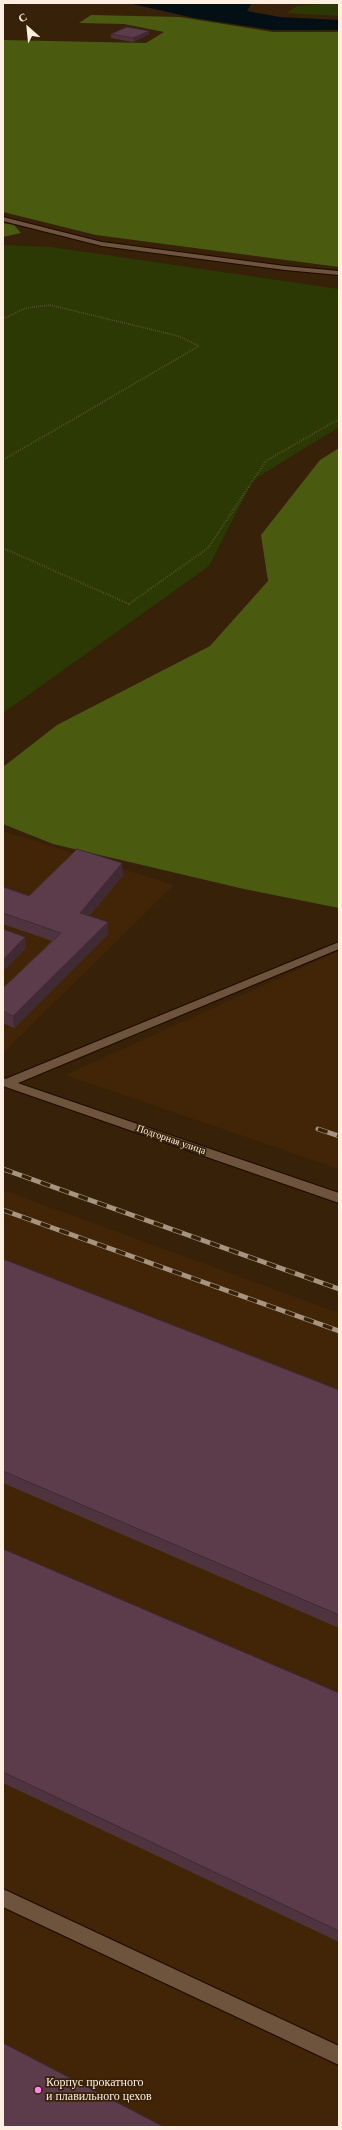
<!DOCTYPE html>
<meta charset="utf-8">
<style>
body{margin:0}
#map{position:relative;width:342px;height:2130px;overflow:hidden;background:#372109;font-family:"Times New Roman",serif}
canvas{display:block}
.frame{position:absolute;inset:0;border:4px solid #ffefe1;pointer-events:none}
.north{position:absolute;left:8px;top:8px;width:40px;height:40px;-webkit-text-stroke:3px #372109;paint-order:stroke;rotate:333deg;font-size:11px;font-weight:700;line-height:16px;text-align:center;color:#ffefe1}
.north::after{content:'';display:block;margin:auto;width:14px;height:18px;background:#ffefe1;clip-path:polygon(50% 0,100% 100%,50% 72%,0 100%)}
</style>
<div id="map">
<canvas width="342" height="2130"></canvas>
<div class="frame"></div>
<div class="north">С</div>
</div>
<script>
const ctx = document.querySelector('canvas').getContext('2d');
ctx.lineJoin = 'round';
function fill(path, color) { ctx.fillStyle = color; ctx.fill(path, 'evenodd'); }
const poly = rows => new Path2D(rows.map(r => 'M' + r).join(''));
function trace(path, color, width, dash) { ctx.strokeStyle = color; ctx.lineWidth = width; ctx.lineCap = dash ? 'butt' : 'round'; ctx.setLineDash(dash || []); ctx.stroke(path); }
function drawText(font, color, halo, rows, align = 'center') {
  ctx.font = font + ' "Times New Roman",serif'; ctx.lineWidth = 3.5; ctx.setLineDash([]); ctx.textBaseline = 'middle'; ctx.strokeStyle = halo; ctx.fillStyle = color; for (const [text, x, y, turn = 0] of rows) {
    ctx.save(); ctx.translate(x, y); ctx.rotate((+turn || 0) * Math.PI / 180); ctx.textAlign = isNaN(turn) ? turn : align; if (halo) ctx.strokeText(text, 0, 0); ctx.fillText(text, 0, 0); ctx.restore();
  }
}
const built = poly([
 [3,831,174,885,3,1053],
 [339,951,339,1169,65,1075],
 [3,1190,339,1313,339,2127,3,2127]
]);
const green = poly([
 [329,3,339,3,339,16,286,13,297,6],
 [3,245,51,247,339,289,339,427,253,480,209,566,3,713]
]);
const forest = poly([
 [91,15,180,17,273,32,339,32,339,267,96,235,3,212,3,40,146,43,164,32,124,24,79,23],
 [3,223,14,225,21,233,3,237],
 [339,448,339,908,244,889,53,844,3,824,3,767,57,725,210,646,268,581,261,535,320,460]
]);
const water = poly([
 [128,3,273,3,251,4,247,11,280,17,339,20,339,30,272,30,194,18]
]);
const pathFar1 = poly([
 [3,319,26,308,50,305,178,336,199,346,77,417]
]);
const path = poly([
 [3,460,79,416],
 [3,548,129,604,208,548,266,461,339,419]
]);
const service = poly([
 [3,217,102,242,285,266,339,271,339,275,285,270,102,246,3,221,3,217],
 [339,942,339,949,11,1086,3,1086,3,1080,339,942],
 [3,1889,339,2046,339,2065,3,1907,3,1889]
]);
const minor = poly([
 [3,1078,339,1193,339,1203,3,1086,3,1078]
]);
const rail = poly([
 [318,1129,339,1136],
 [3,1169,339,1289],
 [3,1210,339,1331]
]);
const wall = poly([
 [111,34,149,34,133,42,111,38],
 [123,875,89,916,108,934,14,1028,3,1023,3,988,52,941,3,924,3,887,29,896],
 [3,1259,339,1390,339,1628,3,1483],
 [3,1549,339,1693,339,1942,3,1783]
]);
const shadedWall = poly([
 [149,31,149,34,133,42,133,38],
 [122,863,123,875,81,925,80,913],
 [108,922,108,934,14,1028,13,1016],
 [25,937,26,948,3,972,3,960]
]);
const building = poly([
 [127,27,149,31,133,38,111,34,127,27],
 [77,849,122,863,80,913,108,922,13,1016,3,1011,3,988,61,933,3,913,3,887,29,896,77,849],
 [3,929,25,937,3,960,3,929],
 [3,1259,339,1390,339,1615,3,1471,3,1259],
 [3,1549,339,1693,339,1931,3,1772,3,1549],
 [3,2043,164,2127,3,2127,3,2043]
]);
const markers = [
 [38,2090,4,"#fc86e4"]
];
const streetNames = [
 ["Подгорная улица",171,1140,19]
];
const nearPoinames = [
 ["Корпус прокатного",46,2083],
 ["и плавильного цехов",46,2097]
];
fill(built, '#412506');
fill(green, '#2d3904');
fill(forest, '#4a5b10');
fill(water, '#021015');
trace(service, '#1e0900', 2);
trace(minor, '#1e0900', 2);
trace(pathFar1, '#7b6752', 1.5, [0.5, 1.5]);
trace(path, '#7b6752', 2, [0.5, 2]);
fill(service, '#6e543c');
fill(minor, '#6e543c');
trace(rail, '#a69481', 5);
trace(rail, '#372109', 3.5, [10]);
fill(wall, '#4f3440');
fill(shadedWall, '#402a34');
fill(building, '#5c3c4b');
trace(building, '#402a34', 1);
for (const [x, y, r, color] of markers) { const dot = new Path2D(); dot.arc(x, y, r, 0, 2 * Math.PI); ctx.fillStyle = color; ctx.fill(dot); trace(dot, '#372109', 1.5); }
drawText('10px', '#ffefe1', '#372109', streetNames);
drawText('12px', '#ffefe1', '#372109', nearPoinames, 'left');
</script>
